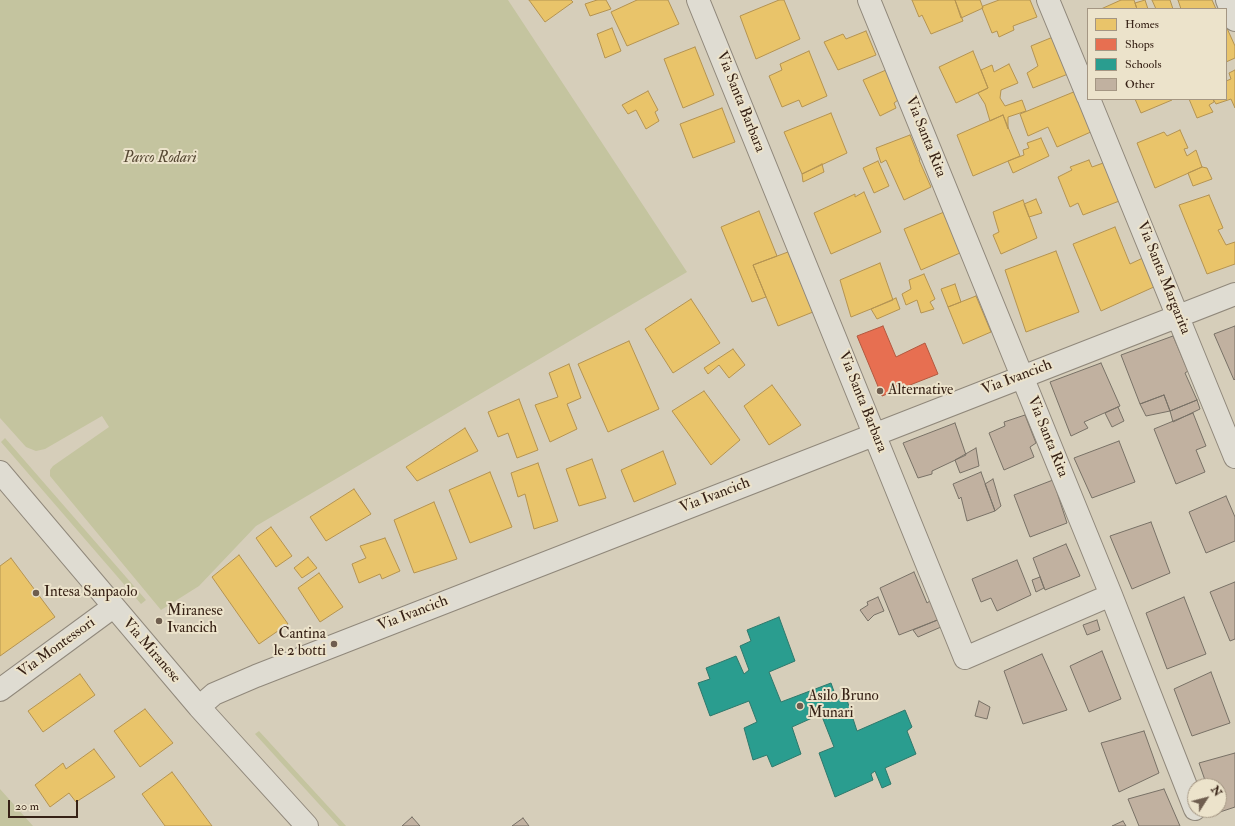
<!DOCTYPE html>
<style>
body{margin:0}
#map{position:relative;width:1235px;height:826px;overflow:hidden;background:#d6ceba;font-family:"IM FELL Double Pica",serif}
canvas{display:block}
.legend{position:absolute;left:1087px;top:8px;width:140px;height:92px;box-sizing:border-box;background:#ece3cb;border:1px solid #a49683;margin:0;padding:5px 7px;list-style:none;font-size:12px;color:#372216}
.legend li{display:flex;align-items:center;gap:8px;height:20px}
.legend b{width:20px;border:1px solid #a49683}
.north{position:absolute;left:1187px;top:778px;width:40px;height:40px;box-sizing:border-box;background:#ece3cb;border:1px solid #a49683;border-radius:50%;rotate:54deg;font-size:11px;font-weight:700;line-height:16px;text-align:center;color:#372216}
.north::after{content:'';display:block;margin:auto;width:14px;height:18px;background:#6f5e4f;clip-path:polygon(50% 0,100% 100%,50% 72%,0 100%)}
.scale{position:absolute;left:8px;top:800px;width:70px;height:18px;box-sizing:border-box;border:2px solid #372216;border-top:0;padding-left:5px;font-size:12px;line-height:14px;white-space:nowrap;color:#372216;-webkit-text-stroke:3px #ece3cb;paint-order:stroke}
</style>
<div id="map">
<canvas width="1235" height="826"></canvas>
<ul class="legend">
<li><b style="height:11px;background:#e9c46a"></b>Homes</li>
<li><b style="height:11px;background:#e76f51"></b>Shops</li>
<li><b style="height:11px;background:#2a9d8f"></b>Schools</li>
<li><b style="height:11px;background:#c1b1a0"></b>Other</li>
</ul>
<div class="north">N</div>
<div class="scale">20 m</div>
</div>
<script>
const ctx = document.querySelector('canvas').getContext('2d');
ctx.lineJoin = 'round';
function fill(path, color) { ctx.fillStyle = color; ctx.fill(path, 'evenodd'); }
const poly = rows => new Path2D(rows.map(r => 'M' + r).join(''));
function trace(path, color, width, dash) { ctx.strokeStyle = color; ctx.lineWidth = width; ctx.lineCap = dash ? 'butt' : 'round'; ctx.setLineDash(dash || []); ctx.stroke(path); }
function drawText(font, color, halo, rows, align = 'center') {
  ctx.font = font + ' "IM FELL Double Pica",serif'; ctx.lineWidth = 4; ctx.setLineDash([]); ctx.textBaseline = 'middle'; ctx.strokeStyle = halo; ctx.fillStyle = color; for (const [text, x, y, turn = 0] of rows) {
    ctx.save(); ctx.translate(x, y); ctx.rotate((+turn || 0) * Math.PI / 180); ctx.textAlign = isNaN(turn) ? turn : align; if (halo) ctx.strokeText(text, 0, 0); ctx.fillText(text, 0, 0); ctx.restore();
  }
}
const green = poly([
 [0,0,508,0,687,272,256,526,199,586,161,610,50,476,50,470,53,466,109,427,102,416,45,449,36,451,26,447,0,418],
 [5,438,146,600,141,604,1,442],
 [259,731,346,826,339,826,255,734],
 [0,789,33,826,0,826]
]);
const homes = poly([
 [529,0,571,0,573,2,545,22,529,0],
 [597,0,606,0,611,9,590,16,585,4,597,0],
 [637,0,668,0,679,24,627,46,611,12,637,0],
 [779,0,784,0,800,39,756,59,740,16,779,0],
 [912,0,955,0,963,21,931,34,922,15,919,17,912,0],
 [955,0,980,0,983,8,961,18,955,0],
 [999,0,1030,0,1037,17,1013,26,1014,30,999,37,997,31,992,33,982,8,983,6,999,0],
 [1121,0,1134,0,1137,9,1101,9,1121,0],
 [1145,0,1148,9,1137,9,1135,3,1145,0],
 [1152,0,1170,0,1173,9,1156,9,1152,0],
 [1178,0,1212,0,1216,9,1181,9,1178,0],
 [1226,26,1235,46,1235,58,1226,62,1226,26],
 [612,28,621,51,605,58,597,34,612,28],
 [866,31,876,55,838,70,824,42,843,34,846,39,866,31],
 [1053,37,1068,74,1033,88,1027,73,1038,66,1031,46,1053,37],
 [695,47,714,95,683,108,664,59,695,47],
 [809,51,827,96,802,107,799,100,782,107,769,76,782,70,780,64,809,51],
 [973,51,988,88,956,103,939,67,973,51],
 [1009,64,1018,83,1001,90,1000,98,1005,106,1022,100,1026,111,1008,117,1008,129,1003,115,990,121,985,104,978,93,988,88,981,70,992,65,994,72,1009,64],
 [886,70,898,100,894,103,896,108,880,116,863,80,886,70],
 [1235,70,1235,108,1231,99,1216,104,1213,99,1226,99,1226,81,1231,79,1229,73,1235,70],
 [648,91,658,110,655,112,659,121,646,129,636,110,628,114,622,105,648,91],
 [1076,91,1093,131,1057,147,1048,127,1028,136,1020,114,1076,91],
 [1135,99,1172,99,1172,100,1141,113,1135,99],
 [1189,99,1213,99,1214,102,1209,105,1213,112,1197,118,1189,99],
 [722,108,735,142,693,158,680,124,722,108],
 [831,113,847,153,802,174,784,132,831,113],
 [1003,115,1020,156,973,176,957,135,1003,115],
 [1180,130,1188,148,1184,149,1187,156,1196,150,1202,167,1155,188,1137,143,1164,132,1167,136,1180,130],
 [910,135,920,160,919,160,931,187,904,200,886,160,881,163,876,148,910,135],
 [1041,138,1049,156,1013,173,1008,161,1024,155,1023,150,1029,148,1027,143,1041,138],
 [1089,160,1092,167,1106,162,1122,200,1083,215,1078,203,1070,207,1058,177,1072,170,1070,167,1089,160],
 [878,161,889,186,874,193,863,168,878,161],
 [822,164,824,172,803,182,802,174,822,164],
 [1202,167,1207,168,1212,179,1193,186,1188,173,1202,167],
 [864,192,881,232,831,254,814,213,855,194,855,197,864,192],
 [1209,195,1223,228,1218,230,1226,245,1235,242,1235,264,1207,274,1179,205,1209,195],
 [1036,199,1042,213,1029,217,1024,204,1036,199],
 [1023,200,1037,238,1001,254,993,235,999,232,993,212,1023,200],
 [759,211,777,256,753,265,766,297,752,302,721,227,759,211],
 [944,212,960,253,921,270,904,229,944,212],
 [1115,227,1130,264,1145,257,1156,286,1101,311,1073,244,1115,227],
 [1056,251,1079,312,1026,332,1005,270,1056,251],
 [788,252,813,312,778,326,753,265,788,252],
 [880,263,893,300,851,317,840,280,880,263],
 [924,274,935,299,930,302,934,309,921,313,917,300,906,305,902,294,911,289,909,280,924,274],
 [955,284,961,302,948,307,941,289,955,284],
 [976,296,991,332,963,344,948,307,976,296],
 [896,298,900,309,877,319,871,309,896,298],
 [691,299,720,343,673,373,645,329,691,299],
 [629,341,659,409,608,432,578,364,629,341],
 [733,349,745,365,729,378,719,365,708,374,704,368,733,349],
 [569,364,581,398,567,404,577,429,550,442,535,405,558,397,549,373,569,364],
 [772,385,801,425,769,445,744,406,772,385],
 [704,391,740,440,711,465,672,411,704,391],
 [519,399,538,450,517,458,508,433,498,437,488,412,519,399],
 [465,428,478,451,417,481,406,467,465,428],
 [663,451,676,484,634,502,621,470,663,451],
 [592,459,606,498,579,506,566,469,592,459],
 [538,463,558,521,534,529,525,494,518,497,511,473,538,463],
 [490,472,512,527,470,543,449,490,490,472],
 [354,489,371,514,326,541,310,517,354,489],
 [434,502,457,559,414,573,394,520,434,502],
 [271,527,292,556,276,567,256,538,271,527],
 [385,538,400,571,382,579,380,574,359,583,352,564,366,558,360,546,385,538],
 [239,555,288,624,259,644,212,577,239,555],
 [308,557,317,568,302,578,294,568,308,557],
 [11,558,55,617,0,656,0,566,11,558],
 [319,573,343,607,320,622,298,588,319,573],
 [80,674,95,695,43,732,28,711,80,674],
 [145,709,173,743,140,767,114,731,145,709],
 [94,749,115,777,76,802,69,793,50,807,35,785,63,763,66,769,94,749],
 [172,772,212,826,165,826,142,794,172,772]
]);
const shops = poly([
 [883,326,896,357,925,343,938,374,882,396,857,336,883,326]
]);
const schools = poly([
 [779,617,795,661,769,672,781,702,831,683,837,700,846,697,857,731,905,710,912,727,907,731,916,754,885,768,891,784,882,788,875,771,871,774,873,780,835,797,819,753,834,747,821,714,792,727,801,754,772,767,767,755,753,760,744,728,757,722,749,701,710,716,698,683,710,679,706,668,736,656,744,674,749,670,740,646,751,641,747,630,779,617]
]);
const building = poly([
 [1235,326,1235,379,1234,380,1214,334,1235,326],
 [1173,336,1188,371,1185,373,1197,400,1170,411,1164,395,1140,404,1121,355,1173,336],
 [1101,363,1120,406,1084,422,1088,428,1071,436,1050,382,1101,363],
 [1164,395,1170,411,1146,416,1140,404,1164,395],
 [1197,400,1200,409,1173,422,1170,411,1197,400],
 [1118,407,1124,421,1112,427,1105,413,1118,407],
 [1193,413,1206,446,1196,450,1205,472,1176,484,1154,429,1193,413],
 [1025,415,1036,443,1030,447,1034,457,1004,470,989,433,1005,426,1004,422,1025,415],
 [955,423,966,455,932,471,932,474,918,478,903,443,955,423],
 [1119,441,1135,482,1092,498,1074,458,1119,441],
 [976,448,979,466,960,473,955,460,976,448],
 [981,472,995,511,967,521,961,497,959,499,953,484,981,472],
 [993,479,1001,506,995,511,985,484,993,479],
 [1053,480,1067,523,1030,537,1014,495,1053,480],
 [1226,496,1235,517,1235,541,1206,553,1189,512,1226,496],
 [1151,522,1170,573,1132,589,1110,536,1151,522],
 [1066,544,1080,576,1045,590,1033,558,1066,544],
 [1017,560,1031,595,997,611,991,598,981,602,972,579,1017,560],
 [914,572,927,603,934,598,940,619,899,635,880,588,914,572],
 [1040,577,1044,588,1036,592,1032,580,1040,577],
 [1235,582,1235,639,1230,641,1210,592,1235,582],
 [878,597,884,611,874,615,868,621,860,610,868,605,867,602,878,597],
 [1184,597,1206,654,1167,669,1146,613,1184,597],
 [940,619,941,627,918,637,913,630,940,619],
 [1097,620,1100,630,1087,635,1083,625,1097,620],
 [1102,651,1121,699,1089,712,1070,666,1102,651],
 [1042,654,1067,710,1023,724,1004,671,1042,654],
 [1211,672,1230,723,1192,736,1174,689,1211,672],
 [979,701,990,707,987,719,975,716,979,701],
 [1144,731,1159,773,1119,792,1101,743,1144,731],
 [1235,753,1235,807,1217,813,1216,810,1219,810,1219,786,1207,786,1199,763,1235,753],
 [1164,789,1180,826,1139,826,1128,799,1164,789],
 [412,817,420,826,402,826,412,817],
 [523,818,529,826,512,826,523,818],
 [1123,821,1126,826,1112,826,1123,821]
]);
const minor = poly([
 [698,0,965,658,1111,595],
 [869,0,1111,595,1195,809],
 [1048,0,1088,97],
 [1227,0,1235,20],
 [1089,99,1235,457],
 [0,472,199,707,307,826],
 [0,690,113,607],
 [199,707,214,694,256,676,1235,294]
]);
const markers = [
 [880,391,4,"#6f5e4f"],
 [36,593,4,"#6f5e4f"],
 [159,621,4,"#6f5e4f"],
 [334,644,4,"#6f5e4f"],
 [800,706,4,"#6f5e4f"]
];
const streetNames = [
 ["Via Santa Barbara",740,102,68],
 ["Via Santa Rita",925,137,68],
 ["Via Santa Margarita",1163,278,68],
 ["Via Ivancich",1017,378,-21],
 ["Via Santa Barbara",862,402,68],
 ["Via Santa Rita",1047,437,68],
 ["Via Ivancich",715,496,-21],
 ["Via Ivancich",413,614,-21],
 ["Via Montessori",57,648,-36],
 ["Via Miranese",151,651,49]
];
const parkNames = [
 ["Parco Rodari",160,159]
];
const poiNames = [
 ["Alternative",888,391],
 ["Intesa Sanpaolo",44,593],
 ["Miranese",167,612],
 ["Ivancich",167,629],
 ["Cantina",326,635,"right"],
 ["le 2 botti",326,652,"right"],
 ["Asilo Bruno",808,697],
 ["Munari",808,714]
];
fill(green, '#c4c49f');
fill(homes, '#e9c46a');
trace(homes, '#b49351', 1);
fill(shops, '#e76f51');
trace(shops, '#b2583f', 1);
fill(schools, '#2a9d8f');
trace(schools, '#2e786b', 1);
fill(building, '#c1b1a0');
trace(building, '#787166', 1);
trace(minor, '#90887b', 24);
trace(minor, '#dfdcd2', 22);
for (const [x, y, r, color] of markers) { const dot = new Path2D(); dot.arc(x, y, r, 0, 2 * Math.PI); ctx.fillStyle = color; ctx.fill(dot); trace(dot, '#ece3cb', 1.5); }
drawText('15px', '#372216', '#ece3cb', streetNames);
drawText('italic 15px', '#564833', '#ece3cb', parkNames);
drawText('15px', '#372216', '#ece3cb', poiNames, 'left');
</script>
